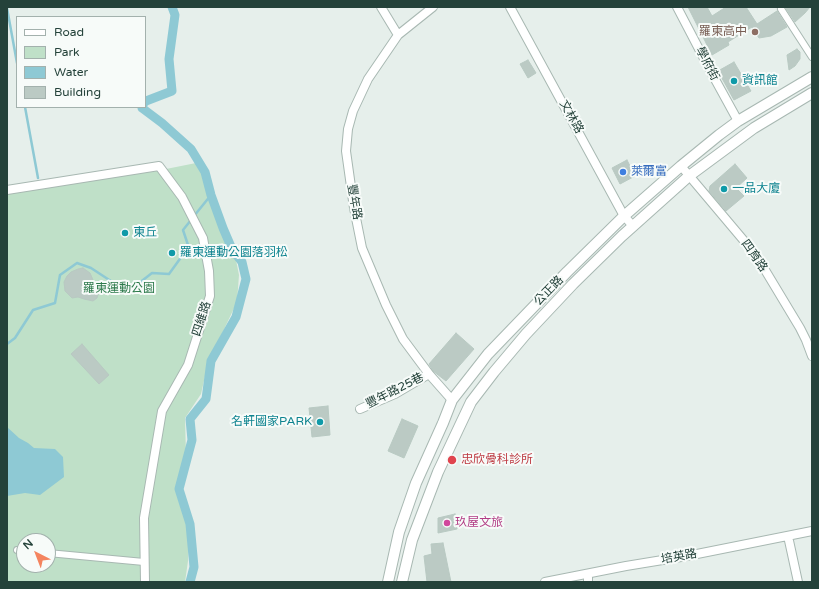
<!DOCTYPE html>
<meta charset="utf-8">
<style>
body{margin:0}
#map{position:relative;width:819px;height:589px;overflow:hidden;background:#e6efeb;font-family:"Varela Round",sans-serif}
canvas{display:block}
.frame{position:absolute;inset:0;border:8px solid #24423a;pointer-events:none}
.legend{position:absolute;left:16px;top:16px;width:130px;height:92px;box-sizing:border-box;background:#f7fbf9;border:1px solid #a3b1ad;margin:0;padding:5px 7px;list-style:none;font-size:12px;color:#24423a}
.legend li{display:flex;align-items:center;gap:8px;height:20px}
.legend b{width:20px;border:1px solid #a3b1ad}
.north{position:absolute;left:16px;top:533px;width:40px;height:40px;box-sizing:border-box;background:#f7fbf9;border:1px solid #a3b1ad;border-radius:50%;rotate:318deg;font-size:11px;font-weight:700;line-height:16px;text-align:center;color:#24423a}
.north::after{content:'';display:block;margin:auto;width:14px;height:18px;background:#f4845f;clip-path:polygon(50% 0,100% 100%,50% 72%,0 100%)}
</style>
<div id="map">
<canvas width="819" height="589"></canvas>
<div class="frame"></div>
<ul class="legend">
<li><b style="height:5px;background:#fff"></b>Road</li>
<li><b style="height:11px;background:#bfe0c8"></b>Park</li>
<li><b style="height:11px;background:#8ec9d4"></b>Water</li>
<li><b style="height:11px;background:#bbcac4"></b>Building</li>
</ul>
<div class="north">N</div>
</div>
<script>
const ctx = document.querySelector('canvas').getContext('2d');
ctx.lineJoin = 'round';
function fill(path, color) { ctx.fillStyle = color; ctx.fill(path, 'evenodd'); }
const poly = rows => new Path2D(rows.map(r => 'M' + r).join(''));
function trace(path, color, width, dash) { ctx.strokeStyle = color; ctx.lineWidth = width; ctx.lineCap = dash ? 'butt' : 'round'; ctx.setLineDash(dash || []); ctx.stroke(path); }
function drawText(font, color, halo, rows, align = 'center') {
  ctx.font = font + ' "Varela Round","Noto Sans TC",sans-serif'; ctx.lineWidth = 4; ctx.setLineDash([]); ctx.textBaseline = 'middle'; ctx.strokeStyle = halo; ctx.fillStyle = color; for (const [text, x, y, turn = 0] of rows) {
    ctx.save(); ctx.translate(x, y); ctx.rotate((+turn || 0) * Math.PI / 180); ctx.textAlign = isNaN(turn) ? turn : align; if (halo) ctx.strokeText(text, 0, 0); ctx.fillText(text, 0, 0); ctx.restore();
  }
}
const green = poly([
 [201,162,210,200,233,245,239,275,237,302,208,363,201,394,185,418,186,455,181,494,189,532,188,561,185,582,7,582,7,193,74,181,156,171],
 [24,541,48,541,48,565,24,565]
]);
const water = poly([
 [7,427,19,438,28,443,34,448,55,449,63,457,64,477,40,495,25,493,7,496]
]);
const stream = poly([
 [7,8,17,63],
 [25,107,38,178],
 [194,216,211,195],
 [7,344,15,338,33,310,55,303,60,275,77,263,91,268,120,287,134,287,152,273,169,274,182,256,188,245,183,230,191,220]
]);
const canal = poly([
 [145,102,146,101,172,91,169,59,175,15,172,7],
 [143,107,142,108,162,123,191,149,205,172,211,195,223,228,232,249,242,262,246,279,236,317,211,361,206,399,190,419,192,440,179,489,190,524,194,567,190,582]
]);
const building = poly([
 [688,7,707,7,712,16,726,7,746,7,757,24,777,11,787,27,771,36,759,38,752,27,728,42,729,45,712,55,688,7],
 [785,7,810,7,805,13,795,22,785,7],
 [797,49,800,52,800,59,795,66,789,70,787,55,797,49],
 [528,60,536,73,528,78,520,64,528,60],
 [734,62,751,91,734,100,718,71,734,62],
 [627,160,635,176,620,184,612,168,627,160],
 [735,164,747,178,736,188,744,196,726,211,709,191,710,186,735,164],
 [83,268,90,273,93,280,93,287,100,288,97,298,93,301,84,299,78,297,72,298,65,291,64,282,67,276,71,272,78,269,83,268],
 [456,333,474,349,446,381,433,371,429,364,456,333],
 [82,344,109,375,99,384,71,354,82,344],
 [328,406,330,435,312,437,309,408,328,406],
 [402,419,418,426,404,458,388,451,402,419],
 [455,514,457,529,438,533,438,518,455,514],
 [443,543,451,582,427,582,424,556,432,554,431,544,443,543]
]);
const pedestrian = poly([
 [781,9,812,57],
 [17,550,24,551],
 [48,553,144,562]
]);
const minor = poly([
 [381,7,398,35],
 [433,7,398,35,368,79,353,111,348,129,346,151,354,208,362,248,386,305,403,339,429,374,452,400],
 [510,7,624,216,633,226],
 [677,7,711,72,738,121],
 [681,166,756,255,800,328,806,340,812,356],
 [7,190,159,166,182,197,203,238,209,271,210,296,188,365,162,411,144,518,145,582],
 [360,409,395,394,429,374],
 [788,536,798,582],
 [588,574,588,582],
 [545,582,626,566,687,556,812,531]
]);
const tertiary = poly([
 [388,582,399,532,416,483,443,423,452,400,488,354,567,272,624,216,681,166,719,135,738,121,812,77],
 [402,582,412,540,438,472,471,402,494,372,526,334,573,284,622,236,689,176,754,128,812,93]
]);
const markers = [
 [755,32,4,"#8d6e63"],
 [734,81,4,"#0f9aa8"],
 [623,172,4,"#3f7fe0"],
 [724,189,4,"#0f9aa8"],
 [125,233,4,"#0f9aa8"],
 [172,253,4,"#0f9aa8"],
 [320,422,4,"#0f9aa8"],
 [452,460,5,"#e0444e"],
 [447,523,4,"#d1479c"]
];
const educationNames = [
 ["羅東高中",747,32]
];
const streetNames = [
 ["學府街",707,64,62],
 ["文林路",571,117,61],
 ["豐年路",354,202,80],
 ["四育路",754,256,55],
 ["公正路",549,291,-46],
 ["四維路",202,319,-72],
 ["豐年路25巷",395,391,-27],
 ["培英路",679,557,-10]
];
const cultureNames = [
 ["資訊館",742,81],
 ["一品大廈",732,189],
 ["東丘",133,233],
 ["羅東運動公園落羽松",180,253],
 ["名軒國家PARK",312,422,"right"]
];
const shopNames = [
 ["萊爾富",631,172]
];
const parkNames = [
 ["羅東運動公園",119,289]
];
const healthNames = [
 ["忠欣骨科診所",461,460]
];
const hotelNames = [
 ["玖屋文旅",455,523]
];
fill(green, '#bfe0c8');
fill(water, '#8ec9d4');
trace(stream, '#8ec9d4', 2.5);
trace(canal, '#8ec9d4', 9);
fill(building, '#bbcac4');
trace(building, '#b8c9c2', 1);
trace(pedestrian, '#a8b8b2', 8);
trace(minor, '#a8b8b2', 10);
trace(tertiary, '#a8b8b2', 12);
trace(pedestrian, '#fff', 6);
trace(minor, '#fff', 8);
trace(tertiary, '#fff', 10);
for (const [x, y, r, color] of markers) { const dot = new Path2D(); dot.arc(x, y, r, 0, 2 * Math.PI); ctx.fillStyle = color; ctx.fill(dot); trace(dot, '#f7fbf9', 1.5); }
drawText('12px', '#785e54', '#f7fbf9', educationNames, 'right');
drawText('12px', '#24423a', '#f7fbf9', streetNames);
drawText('12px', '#0d838f', '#f7fbf9', cultureNames, 'left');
drawText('12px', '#366cbe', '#f7fbf9', shopNames, 'left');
drawText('12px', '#2d7a4b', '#f7fbf9', parkNames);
drawText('12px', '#be3a42', '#f7fbf9', healthNames, 'left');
drawText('12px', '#b23c85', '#f7fbf9', hotelNames, 'left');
</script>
